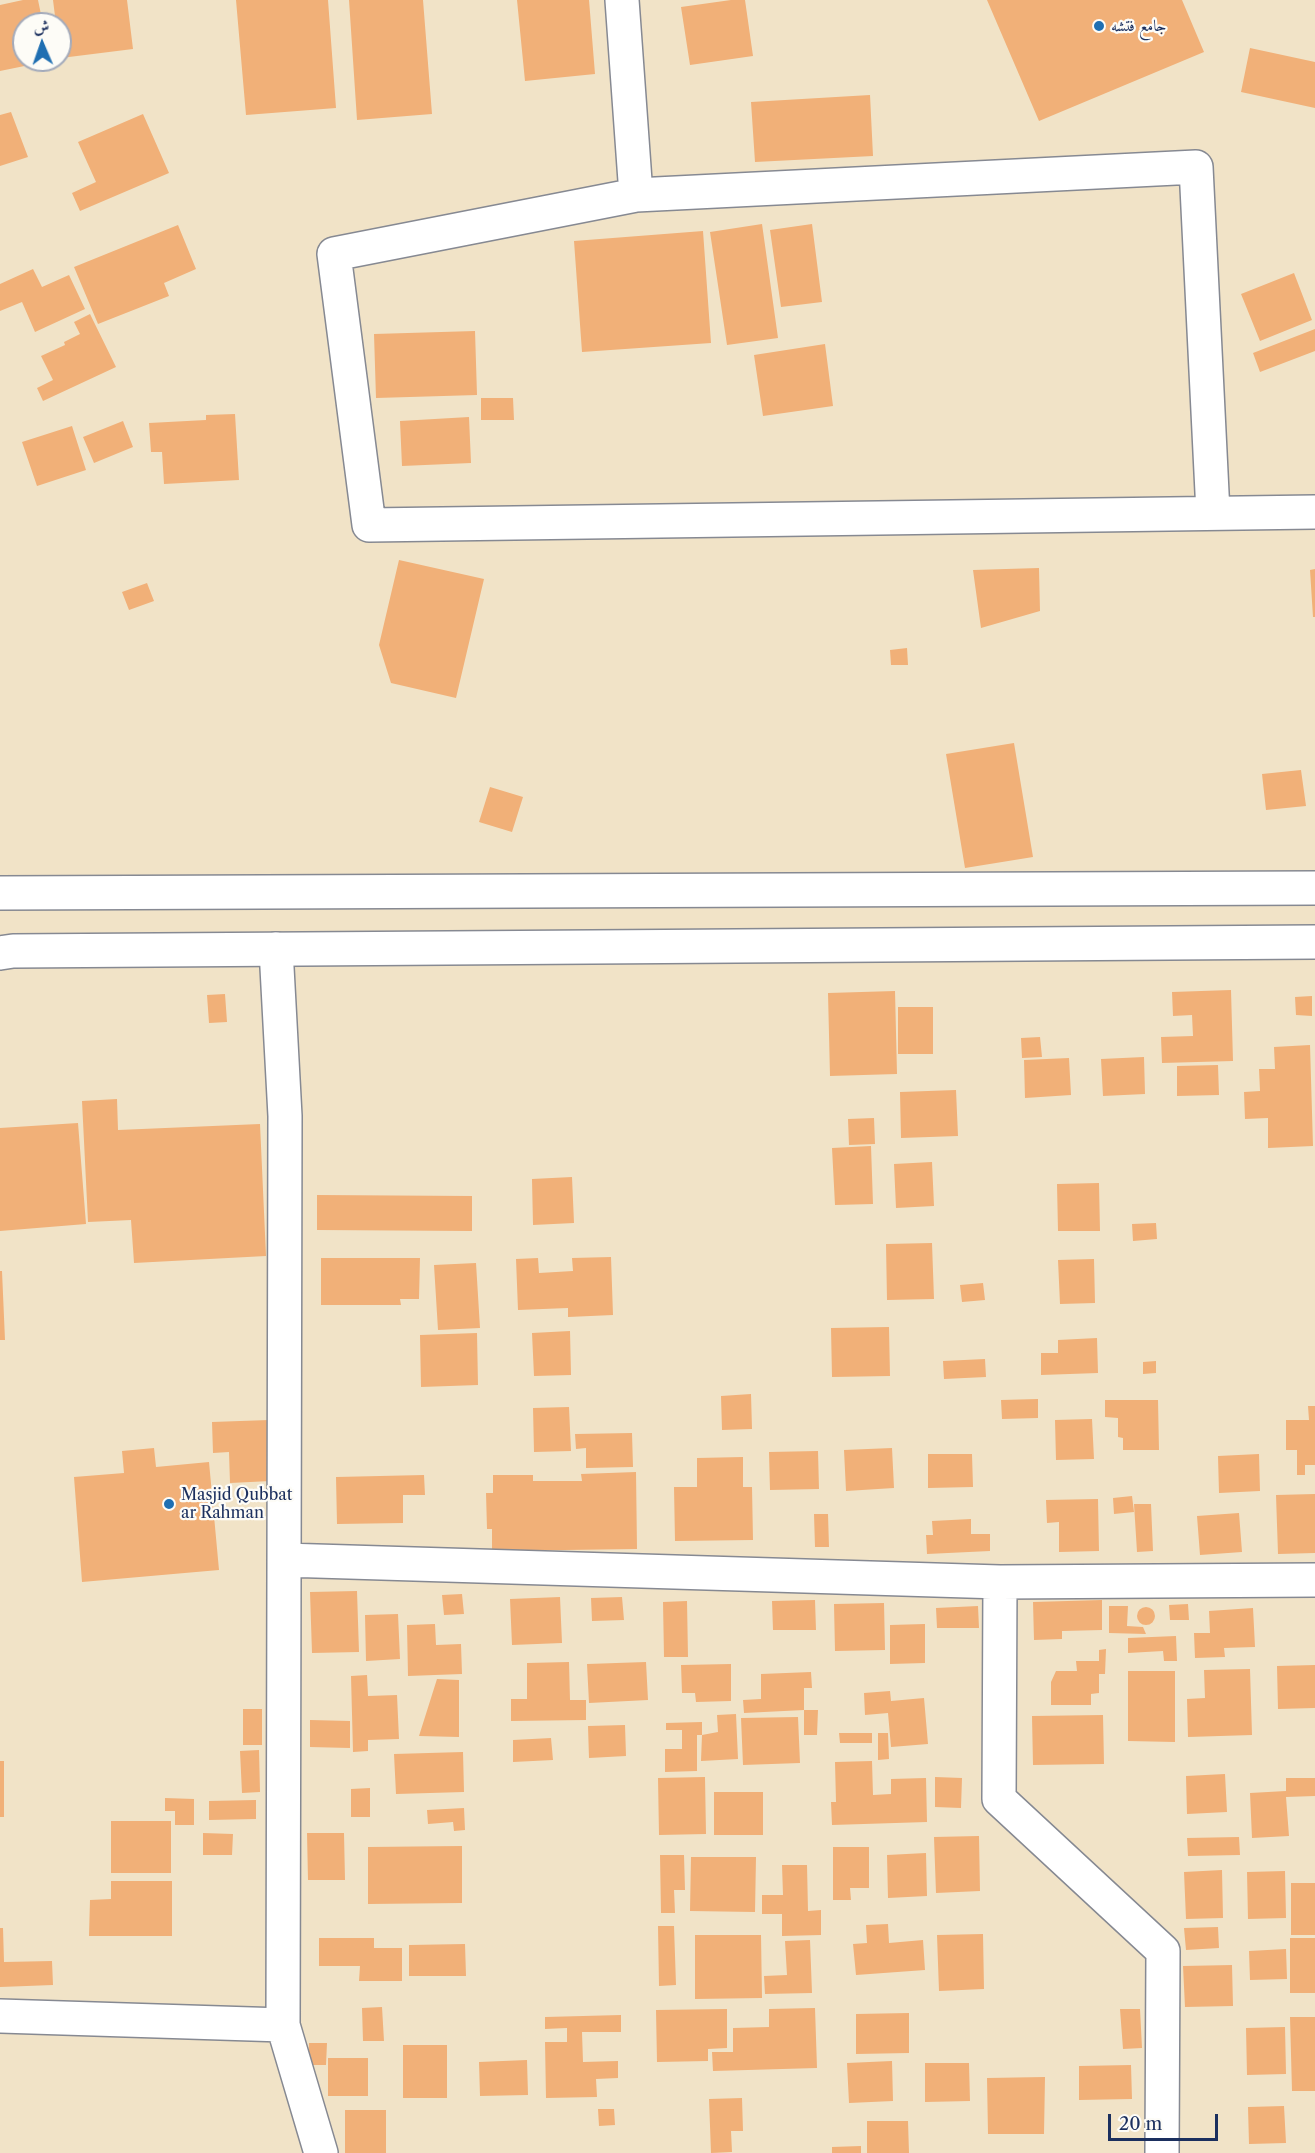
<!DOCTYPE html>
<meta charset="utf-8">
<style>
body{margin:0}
#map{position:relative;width:1315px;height:2153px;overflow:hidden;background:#f1e3c7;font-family:"Libre Caslon Text",Amiri,serif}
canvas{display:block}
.north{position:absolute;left:12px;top:12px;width:60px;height:60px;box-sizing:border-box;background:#fdfcf7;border:2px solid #a3aaba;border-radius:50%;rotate:358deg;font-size:16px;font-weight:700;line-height:24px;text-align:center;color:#1b2f5e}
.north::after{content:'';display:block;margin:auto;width:21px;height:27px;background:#1f6fb2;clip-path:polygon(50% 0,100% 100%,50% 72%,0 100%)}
.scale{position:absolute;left:1108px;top:2114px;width:110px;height:27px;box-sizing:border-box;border:3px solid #1b2f5e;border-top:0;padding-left:8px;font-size:18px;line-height:21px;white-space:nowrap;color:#1b2f5e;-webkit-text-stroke:4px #fdfcf7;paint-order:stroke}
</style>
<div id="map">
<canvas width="1315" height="2153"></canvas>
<div class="north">ش</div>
<div class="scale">20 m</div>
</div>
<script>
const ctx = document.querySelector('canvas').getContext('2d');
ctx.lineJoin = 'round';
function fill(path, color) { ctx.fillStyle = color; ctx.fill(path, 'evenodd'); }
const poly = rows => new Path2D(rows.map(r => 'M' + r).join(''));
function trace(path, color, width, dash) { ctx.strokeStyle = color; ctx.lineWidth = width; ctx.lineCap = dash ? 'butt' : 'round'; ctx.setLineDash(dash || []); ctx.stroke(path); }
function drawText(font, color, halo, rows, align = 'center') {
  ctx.font = font + ' "Libre Caslon Text",Amiri,serif'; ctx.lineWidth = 4.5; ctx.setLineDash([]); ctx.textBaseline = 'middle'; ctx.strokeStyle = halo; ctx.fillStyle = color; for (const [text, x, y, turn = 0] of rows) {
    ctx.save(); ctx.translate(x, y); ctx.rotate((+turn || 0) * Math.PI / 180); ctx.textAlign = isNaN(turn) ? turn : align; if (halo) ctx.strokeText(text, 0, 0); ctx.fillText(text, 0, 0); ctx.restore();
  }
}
const building = poly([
 [23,0,38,0,43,24,24,24,24,60,49,61,0,71,0,5],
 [53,0,127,0,133,49,61,58,60,24,56,24],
 [236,0,328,0,336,108,246,115],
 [349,0,423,0,432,114,357,120],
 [517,0,589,0,595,74,525,81],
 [731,0,745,0,753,56,690,65,681,7],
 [987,0,1182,0,1204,52,1039,121],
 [1250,48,1315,62,1315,108,1241,92],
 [870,95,873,156,755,162,751,102],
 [11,112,28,157,0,166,0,115],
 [143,114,169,173,80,211,72,193,96,182,78,142],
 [762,224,778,338,727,345,710,232],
 [812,224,822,302,781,307,770,230],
 [178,225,196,269,164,283,169,296,98,324,74,267],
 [703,231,711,343,582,352,574,241],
 [33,269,42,287,69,275,85,309,35,332,22,302,0,311,0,284],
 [1294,273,1312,320,1260,341,1241,294],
 [90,314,116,367,43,401,37,388,53,380,41,356,65,345,64,342,80,334,74,322],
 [1315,329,1315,351,1260,372,1253,353],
 [475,331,477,395,376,398,374,334],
 [825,344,833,406,763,416,754,355],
 [481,398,513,398,514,420,481,420],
 [235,414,239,480,164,484,162,452,151,452,149,423,206,420,206,415],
 [469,417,471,463,402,466,400,421],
 [123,421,133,447,94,463,83,437],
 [72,426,86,470,37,486,22,442],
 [399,560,484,579,456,698,391,683,379,645],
 [1039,568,1040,611,981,628,973,570],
 [1315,569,1315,617,1313,617,1310,570],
 [147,583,154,601,129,610,122,592],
 [907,648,908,665,891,665,890,650],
 [1014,743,1033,857,965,868,946,754],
 [1301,770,1306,806,1266,810,1262,774],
 [490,787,523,797,512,832,479,822],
 [1231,990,1233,1061,1162,1063,1161,1037,1193,1036,1192,1015,1173,1016,1172,992],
 [895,991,897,1074,830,1076,828,993],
 [225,994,227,1022,209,1023,207,995],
 [1312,996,1312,1016,1296,1015,1295,997],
 [898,1007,933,1007,933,1054,898,1054],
 [1040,1037,1042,1057,1022,1058,1021,1038],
 [1310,1045,1313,1146,1268,1148,1268,1118,1245,1119,1244,1092,1260,1091,1259,1069,1275,1069,1274,1047],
 [1144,1057,1145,1094,1103,1096,1101,1059],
 [1069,1058,1071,1095,1025,1098,1024,1060],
 [1218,1065,1219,1095,1177,1096,1177,1066],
 [956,1090,958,1136,901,1138,900,1092],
 [117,1099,118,1130,260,1124,266,1256,134,1263,131,1220,88,1222,82,1101],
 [874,1118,875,1144,849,1145,848,1119],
 [78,1123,86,1224,0,1231,0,1128],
 [871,1146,873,1204,835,1205,832,1148],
 [932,1162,934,1206,896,1208,894,1164],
 [572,1177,574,1223,533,1225,532,1179],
 [1099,1183,1100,1231,1058,1231,1057,1184],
 [317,1195,472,1196,472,1231,317,1230],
 [1156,1223,1157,1239,1133,1241,1132,1224],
 [932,1243,934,1299,887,1300,886,1244],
 [611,1257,613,1315,568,1317,568,1308,518,1310,516,1259,538,1258,539,1273,573,1271,572,1258],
 [321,1258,420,1258,419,1299,400,1299,401,1305,321,1305],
 [1094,1259,1095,1303,1060,1304,1058,1260],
 [476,1263,480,1328,438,1330,434,1265],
 [0,1271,2,1271,5,1340,0,1340],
 [983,1283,985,1300,962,1302,960,1285],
 [889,1327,890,1376,832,1377,831,1328],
 [570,1331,571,1375,534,1376,532,1333],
 [477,1333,478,1385,421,1387,420,1335],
 [1097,1338,1098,1373,1041,1375,1041,1353,1058,1353,1058,1340],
 [985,1359,986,1377,944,1379,943,1361],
 [1156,1361,1156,1373,1143,1374,1143,1362],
 [751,1394,752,1429,722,1430,721,1396],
 [1038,1399,1038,1418,1002,1419,1001,1400],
 [1105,1400,1158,1400,1159,1450,1123,1450,1123,1438,1118,1437,1118,1418,1105,1417],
 [1308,1406,1315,1406,1315,1465,1305,1465,1305,1475,1297,1475,1297,1450,1286,1450,1286,1420,1309,1420],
 [569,1407,571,1451,534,1452,533,1408],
 [1092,1419,1094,1459,1056,1460,1055,1420],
 [269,1420,271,1481,230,1483,229,1452,213,1453,212,1422],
 [632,1433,633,1467,586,1468,586,1448,576,1449,575,1434],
 [154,1448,156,1467,209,1462,219,1570,82,1582,74,1477,124,1473,122,1451],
 [892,1448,894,1488,846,1491,844,1450],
 [818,1451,819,1489,770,1490,769,1452],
 [928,1454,972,1454,973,1487,928,1488],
 [1259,1454,1260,1491,1219,1493,1218,1456],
 [743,1457,743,1487,752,1487,753,1540,675,1541,674,1487,697,1487,697,1458],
 [636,1472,637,1549,492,1551,492,1529,487,1529,486,1493,493,1493,493,1475,533,1475,533,1481,582,1481,581,1474],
 [424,1475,425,1495,403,1495,403,1523,337,1524,336,1477],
 [1315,1494,1315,1553,1278,1554,1276,1495],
 [1132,1496,1134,1512,1114,1514,1113,1498],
 [1098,1499,1099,1551,1059,1552,1059,1522,1047,1523,1046,1500],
 [1134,1504,1151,1504,1153,1551,1137,1552],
 [1239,1513,1242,1552,1200,1555,1197,1516],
 [814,1514,828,1514,829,1547,815,1547],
 [971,1519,971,1534,990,1534,990,1551,927,1554,926,1535,933,1535,932,1521],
 [357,1591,359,1652,312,1653,310,1592],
 [462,1594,464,1614,444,1615,442,1595],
 [560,1597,562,1643,512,1645,510,1599],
 [622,1597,624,1620,592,1621,591,1598],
 [815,1600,816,1630,773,1630,772,1601],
 [1102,1600,1102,1630,1062,1631,1062,1639,1034,1640,1033,1602],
 [687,1601,688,1657,664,1657,663,1602],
 [884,1603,885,1650,835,1651,834,1604],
 [1188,1604,1189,1620,1170,1620,1169,1605],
 [978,1606,979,1628,937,1628,936,1608],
 [1109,1606,1128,1606,1127,1626,1143,1627,1146,1634,1109,1633],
 '1137 1616a9 9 0 1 1 18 0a9 9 0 1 1-18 0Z',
 [1253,1608,1255,1647,1224,1648,1225,1657,1195,1658,1194,1633,1210,1633,1209,1611],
 [398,1614,400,1659,366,1661,365,1615],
 [435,1624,436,1645,461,1644,462,1674,408,1676,407,1625],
 [925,1624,925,1663,890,1664,890,1625],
 [1176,1636,1177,1661,1164,1661,1163,1651,1128,1653,1128,1638],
 [1106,1649,1105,1674,1099,1674,1099,1693,1091,1694,1091,1705,1051,1705,1051,1682,1056,1671,1077,1671,1076,1661,1099,1661,1099,1650],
 [569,1662,570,1700,586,1700,586,1720,511,1721,511,1699,527,1699,527,1663],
 [646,1662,648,1700,589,1703,587,1664],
 [731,1664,731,1701,696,1702,695,1693,682,1693,681,1665],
 [1315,1665,1315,1708,1278,1709,1277,1666],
 [1250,1669,1252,1735,1188,1737,1187,1699,1205,1698,1204,1670],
 [1128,1671,1175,1671,1175,1742,1128,1741],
 [811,1672,812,1688,804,1688,804,1710,818,1710,817,1735,804,1735,804,1710,744,1713,743,1700,761,1699,761,1674],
 [367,1675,368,1696,397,1695,399,1739,368,1740,368,1751,353,1752,351,1676],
 [437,1679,459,1680,459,1737,419,1736],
 [890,1691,891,1701,924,1698,928,1744,891,1747,888,1713,865,1715,864,1693],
 [243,1709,262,1709,262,1745,243,1745],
 [736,1714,738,1759,701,1761,702,1735,718,1732,717,1715],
 [1103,1715,1104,1764,1033,1765,1032,1716],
 [798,1717,800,1763,743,1765,741,1718],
 [310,1720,350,1721,350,1748,310,1747],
 [702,1722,702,1735,697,1735,697,1771,665,1772,665,1749,682,1749,682,1730,666,1730,666,1723],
 [625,1725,626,1756,589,1758,588,1726],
 [839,1733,872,1733,872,1743,840,1743],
 [878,1733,888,1733,889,1759,878,1760],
 [551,1738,553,1760,513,1762,513,1740],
 [259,1750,260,1792,242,1793,240,1751],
 [463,1752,464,1792,396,1794,394,1754],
 [0,1761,4,1761,4,1817,0,1817],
 [872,1761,873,1795,891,1794,891,1779,926,1778,927,1822,832,1825,831,1802,836,1802,835,1762],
 [1225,1774,1227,1812,1187,1814,1186,1776],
 [705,1777,706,1834,659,1835,658,1778],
 [935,1777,962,1778,961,1808,935,1807],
 [1286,1778,1315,1778,1315,1796,1286,1797,1289,1836,1252,1838,1250,1793,1286,1791],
 [370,1788,370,1817,351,1817,351,1789],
 [714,1792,763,1792,763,1835,714,1835],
 [165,1798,194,1799,194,1825,175,1825,175,1811,165,1811],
 [256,1800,256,1819,209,1820,209,1801],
 [464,1808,465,1830,454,1831,453,1822,428,1824,427,1810],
 [111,1821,171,1821,171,1873,111,1873],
 [203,1833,233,1834,232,1855,203,1855],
 [307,1833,344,1833,345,1880,308,1880],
 [979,1836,980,1891,936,1893,934,1837],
 [1239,1837,1240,1855,1188,1856,1187,1838],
 [462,1846,462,1903,368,1904,368,1847],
 [833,1847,869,1847,869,1888,850,1888,851,1900,833,1900],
 [926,1853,927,1896,888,1898,887,1855],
 [660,1855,684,1855,685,1890,674,1890,675,1913,661,1913],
 [691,1857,756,1857,755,1912,690,1911],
 [782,1865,807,1865,808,1911,821,1910,821,1935,782,1936,782,1914,762,1914,762,1895,783,1895],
 [1222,1870,1223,1918,1186,1919,1184,1872],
 [1285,1871,1286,1918,1248,1919,1247,1872],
 [111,1881,172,1881,172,1936,89,1936,90,1900,111,1899],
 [1291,1883,1315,1883,1315,1935,1291,1935],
 [888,1924,889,1943,923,1940,925,1970,856,1975,853,1944,867,1943,866,1925],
 [658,1926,674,1926,676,1985,659,1986],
 [1218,1927,1219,1948,1186,1950,1184,1928],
 [0,1928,3,1928,4,1962,52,1961,53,1985,0,1987],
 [983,1934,984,1989,939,1991,937,1935],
 [695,1935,761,1935,762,1998,695,1999],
 [319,1938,374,1938,374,1948,402,1948,402,1981,359,1981,360,1966,319,1966],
 [1290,1938,1315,1938,1315,1993,1290,1993],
 [810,1940,812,1993,765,1994,764,1976,787,1975,785,1941],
 [465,1944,466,1976,409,1976,409,1945],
 [1286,1949,1287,1979,1250,1980,1249,1951],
 [1232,1965,1233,2006,1185,2007,1183,1966],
 [382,2007,384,2041,363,2041,362,2008],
 [815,2008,817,2068,713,2071,712,2052,733,2052,733,2028,769,2027,769,2009],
 [727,2009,727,2048,708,2049,708,2061,657,2062,656,2010],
 [1120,2009,1140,2009,1142,2048,1123,2049],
 [909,2013,909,2053,856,2054,856,2014],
 [621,2015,621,2032,582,2032,583,2062,618,2061,618,2078,596,2079,597,2097,546,2098,545,2042,567,2042,567,2028,545,2029,545,2017],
 [1290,2017,1315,2017,1315,2091,1292,2091],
 [1285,2027,1286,2074,1247,2075,1246,2028],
 [309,2043,327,2043,326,2065,308,2065],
 [403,2045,447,2045,447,2098,403,2098],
 [328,2058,368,2058,368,2096,328,2096],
 [527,2060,528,2095,480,2096,479,2062],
 [892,2061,893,2101,849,2103,847,2063],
 [925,2063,969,2063,970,2101,925,2102],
 [1131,2065,1132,2099,1079,2100,1079,2066],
 [1045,2077,1044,2134,988,2134,987,2078],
 [742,2098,743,2131,731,2131,732,2152,711,2153,709,2099],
 [1284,2106,1286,2143,1249,2144,1248,2107],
 [598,2109,614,2109,615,2125,599,2126],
 [345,2110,386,2110,386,2153,345,2153],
 [867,2121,908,2121,909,2153,867,2153],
 [861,2146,861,2153,832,2153,832,2147]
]);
const street = poly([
 [622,0,636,195,334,254,369,525,1315,512],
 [636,195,1196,167,1213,513],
 [276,949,285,1116,283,2025],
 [284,1560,1000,1582,1315,1580],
 [1000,1582,999,1799,1163,1951,1162,2153],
 [0,2016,283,2025,321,2153]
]);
const secondary = poly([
 [0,893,1315,888],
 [0,953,13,951,1315,942]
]);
const markers = [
 [1099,26,6,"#1f6fb2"],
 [169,1504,6,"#1f6fb2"]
];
const poiNames = [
 ["جامع فتشه",1111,26],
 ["Masjid Qubbat",181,1495],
 ["ar Rahman",181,1513]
];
fill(building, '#f1b078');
trace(street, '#868992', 36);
trace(secondary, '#868992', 36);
trace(street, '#fff', 33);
trace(secondary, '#fff', 33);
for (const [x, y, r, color] of markers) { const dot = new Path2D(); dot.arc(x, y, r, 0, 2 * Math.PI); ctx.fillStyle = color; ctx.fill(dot); trace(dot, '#fdfcf7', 2); }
drawText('16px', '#1b2f5e', '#fdfcf7', poiNames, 'left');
</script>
